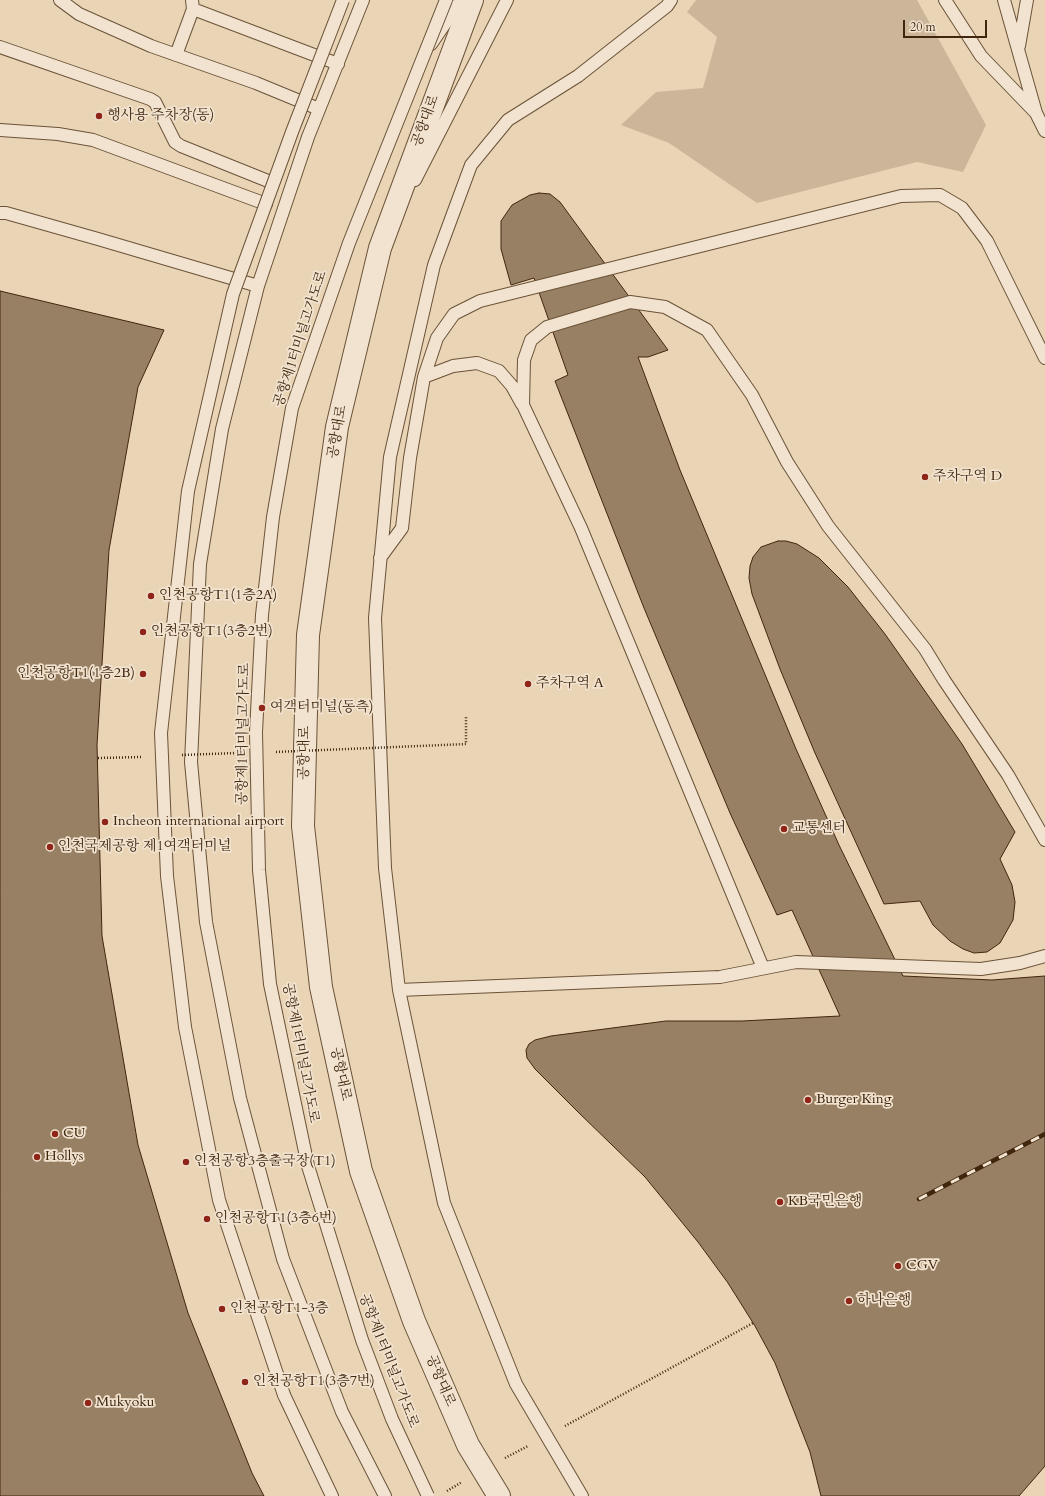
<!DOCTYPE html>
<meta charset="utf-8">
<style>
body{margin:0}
#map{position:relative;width:1045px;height:1496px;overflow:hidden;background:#e9d4b5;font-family:Cardo,serif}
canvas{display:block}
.scale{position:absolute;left:903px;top:20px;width:84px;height:18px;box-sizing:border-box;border:2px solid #41260e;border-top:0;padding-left:5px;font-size:12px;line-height:14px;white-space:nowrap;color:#41260e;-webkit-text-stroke:3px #f1e3cf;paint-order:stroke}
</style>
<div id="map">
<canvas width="1045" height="1496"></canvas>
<div class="scale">20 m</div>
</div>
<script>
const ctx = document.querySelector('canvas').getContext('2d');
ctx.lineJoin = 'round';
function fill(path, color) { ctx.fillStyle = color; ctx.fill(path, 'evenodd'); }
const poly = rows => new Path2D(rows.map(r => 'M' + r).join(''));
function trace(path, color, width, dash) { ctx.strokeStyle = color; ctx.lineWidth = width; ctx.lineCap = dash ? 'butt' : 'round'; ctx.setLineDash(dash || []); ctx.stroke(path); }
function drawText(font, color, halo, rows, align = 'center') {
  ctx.font = font + ' Cardo,"Noto Serif KR",serif'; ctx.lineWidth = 3.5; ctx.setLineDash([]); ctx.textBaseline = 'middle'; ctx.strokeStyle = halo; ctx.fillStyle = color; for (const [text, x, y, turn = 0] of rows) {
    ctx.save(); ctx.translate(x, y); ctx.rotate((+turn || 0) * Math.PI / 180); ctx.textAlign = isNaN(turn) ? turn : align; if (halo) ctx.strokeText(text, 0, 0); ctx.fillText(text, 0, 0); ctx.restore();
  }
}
const green = poly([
 [696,0,917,0,986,125,963,172,917,162,757,203,669,143,621,125,656,92,703,88,717,37,687,12]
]);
const building = poly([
 [539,193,550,194,560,202,668,350,648,357,638,357,680,470,796,749,839,845,903,976,992,980,1045,976,1045,1466,1019,1496,821,1496,810,1452,775,1363,755,1326,728,1283,698,1242,645,1177,578,1112,535,1069,527,1058,526,1050,529,1044,535,1040,551,1036,666,1021,742,1021,840,1016,792,910,777,915,730,813,644,608,555,381,568,375,534,278,511,285,501,249,501,221,512,205,530,195,539,193],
 [0,291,164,330,138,387,109,550,97,745,102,936,138,1145,188,1313,252,1473,264,1496,0,1496,0,291],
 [778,541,786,541,797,544,819,558,848,587,885,634,962,744,1015,832,1000,859,1012,885,1015,902,1013,920,1000,943,987,952,974,953,963,949,950,941,933,925,920,901,884,904,815,753,780,669,752,594,749,578,750,566,753,557,761,547,778,541]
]);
const path = poly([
 [565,1426,753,1323],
 [505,1458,528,1446],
 [447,1491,462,1482]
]);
const lane = poly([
 [60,0,79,14,151,46,256,83,319,109],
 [363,0,308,137,258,286,222,429,200,564,191,762,206,922,240,1098,283,1259,342,1412,385,1496],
 [945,0,981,56,1036,113],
 [1004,0,1036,113,1045,131],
 [193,9,338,64],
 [431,44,461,0],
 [1019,46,1027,0],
 [0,47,150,99,155,102,175,142,181,146,273,183],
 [176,55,193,9,192,0],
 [0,130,58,134,93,140,266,204],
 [415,180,507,0],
 [0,213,6,213,98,239,258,286],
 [424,377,453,366,477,363,499,371,512,386,522,404],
 [380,558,402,528,410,458,424,377,437,338,454,314,480,301,901,196,940,195,962,208,987,241,1045,358],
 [763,968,581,528,523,405,524,360,531,340,547,327,630,302,665,307,707,330,752,395,787,462,828,526,925,649,944,680,1008,775,1045,840],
 [399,990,720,977,796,962,981,969,1020,963,1045,956],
 [284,1395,332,1496],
 [582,1496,516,1384,444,1203,399,990,385,868,375,618,390,457,434,265,471,165,508,120,578,76,667,6,671,0]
]);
const street = poly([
 [472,0,380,248,337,427,308,635,303,826,321,987,361,1171,414,1321,468,1445,499,1496]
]);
const rail = poly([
 [919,1199,1045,1134]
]);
const pathBridge = poly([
 [276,752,466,744,466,716],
 [182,755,237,753],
 [98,758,141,757]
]);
const laneBridge = poly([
 [284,1395,219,1200,185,1027,167,876,161,733,188,491,233,294,292,132,343,0],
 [428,1496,392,1419,362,1340,308,1166,270,984,259,870,256,732,262,615,273,517,292,408,349,243,446,0]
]);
const markers = [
 [99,116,4,"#8f2418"],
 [925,477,4,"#8f2418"],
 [151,596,4,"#8f2418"],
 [143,632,4,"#8f2418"],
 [143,674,4,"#8f2418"],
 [528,684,4,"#8f2418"],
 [262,708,4,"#8f2418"],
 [105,822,4,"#8f2418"],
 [784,829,4,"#8f2418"],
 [50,847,4,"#8f2418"],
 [808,1100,4,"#8f2418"],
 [55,1134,4,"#8f2418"],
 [37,1157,4,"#8f2418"],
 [186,1162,4,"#8f2418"],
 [780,1202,4,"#8f2418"],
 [207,1219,4,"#8f2418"],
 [898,1266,4,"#8f2418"],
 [849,1301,4,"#8f2418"],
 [222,1309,4,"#8f2418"],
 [245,1382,4,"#8f2418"],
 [88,1403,4,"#8f2418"]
];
const poiNames = [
 ["행사용 주차장(동)",107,116],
 ["주차구역 D",933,477],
 ["인천공항T1(1층2A)",159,596],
 ["인천공항T1(3층2번)",151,632],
 ["인천공항T1(1층2B)",135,674,"right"],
 ["주차구역 A",536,684],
 ["여객터미널(동측)",270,708],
 ["Incheon international airport",113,822],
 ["교통센터",792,829],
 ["인천국제공항 제1여객터미널",58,847],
 ["Burger King",816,1100],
 ["CU",63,1134],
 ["Hollys",45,1157],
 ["인천공항3층출국장(T1)",194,1162],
 ["KB국민은행",788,1202],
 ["인천공항T1(3층6번)",215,1219],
 ["CGV",906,1266],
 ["하나은행",857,1301],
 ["인천공항T1-3층",230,1309],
 ["인천공항T1(3층7번)",253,1382],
 ["Mukyoku",96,1403]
];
const streetNames = [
 ["공항대로",426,121,-70],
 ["공항제1터미널고가도로",301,339,-72],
 ["공항대로",338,432,-80],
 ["공항제1터미널고가도로",244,734,-89],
 ["공항대로",305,753,-89],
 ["공항제1터미널고가도로",300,1053,79],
 ["공항대로",340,1074,78],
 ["공항제1터미널고가도로",388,1361,69],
 ["공항대로",440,1381,67]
];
fill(green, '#ccb699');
fill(building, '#988065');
trace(building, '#41260e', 1);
trace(lane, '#6b5238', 14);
trace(street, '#6b5238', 24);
trace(path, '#41260e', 2.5, [1, 2]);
trace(lane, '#f1e3cf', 12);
trace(street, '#f1e3cf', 22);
trace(rail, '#41260e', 4.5);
trace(rail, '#f1e3cf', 3, [9]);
trace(laneBridge, '#6b5238', 14, []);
trace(pathBridge, '#41260e', 2.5, [1, 2]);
trace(laneBridge, '#f1e3cf', 12);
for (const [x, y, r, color] of markers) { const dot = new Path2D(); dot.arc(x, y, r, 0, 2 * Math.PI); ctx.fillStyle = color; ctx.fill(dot); trace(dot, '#f1e3cf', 1.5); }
drawText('14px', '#41260e', '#f1e3cf', poiNames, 'left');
drawText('14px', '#41260e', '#f1e3cf', streetNames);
</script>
